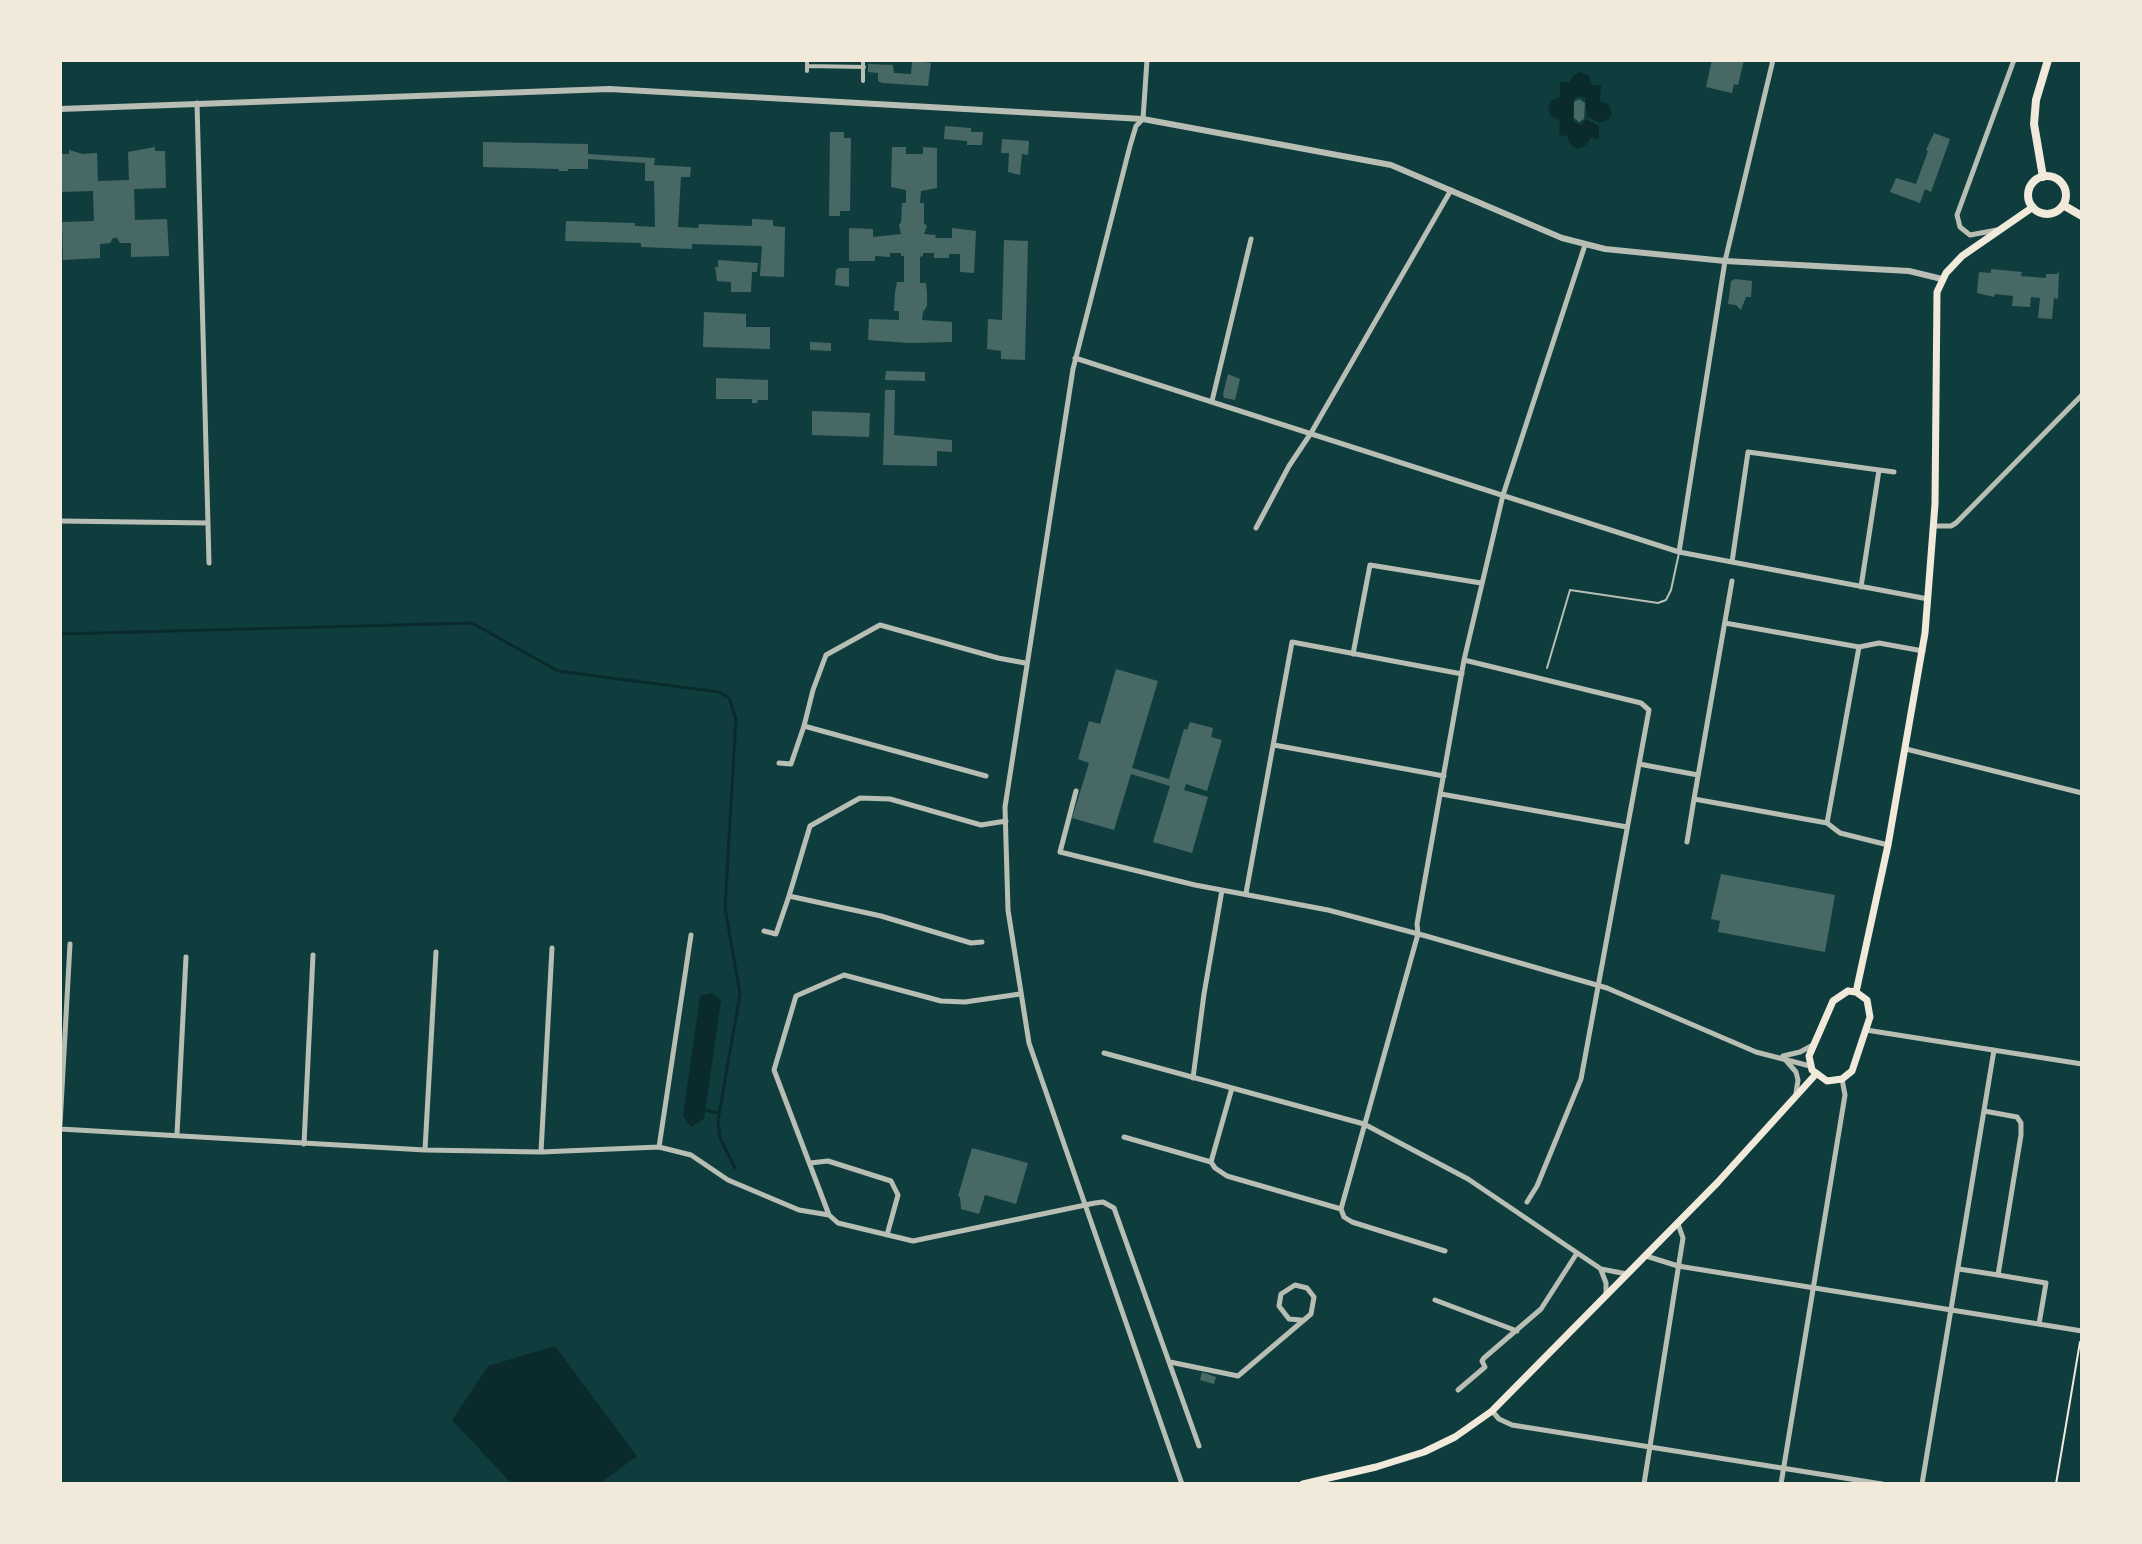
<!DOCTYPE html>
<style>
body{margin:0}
#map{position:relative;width:2142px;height:1544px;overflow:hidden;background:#0f3d3e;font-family:Montserrat,sans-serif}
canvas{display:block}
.frame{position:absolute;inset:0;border:62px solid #f1e9da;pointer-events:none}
</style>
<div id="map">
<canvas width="2142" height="1544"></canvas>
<div class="frame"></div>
</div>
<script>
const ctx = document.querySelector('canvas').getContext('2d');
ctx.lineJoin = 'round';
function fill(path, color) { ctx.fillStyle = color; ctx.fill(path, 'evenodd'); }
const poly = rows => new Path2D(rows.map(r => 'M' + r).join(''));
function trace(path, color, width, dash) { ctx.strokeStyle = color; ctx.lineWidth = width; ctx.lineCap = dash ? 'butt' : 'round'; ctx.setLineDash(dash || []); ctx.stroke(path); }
const water = poly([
 [1581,72,1589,76,1592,85,1601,85,1600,101,1608,104,1612,113,1609,119,1600,123,1587,116,1585,98,1579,96,1574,98,1573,122,1581,125,1586,119,1599,126,1599,139,1590,138,1587,144,1578,149,1570,144,1567,136,1559,135,1560,120,1551,116,1548,108,1552,100,1560,97,1560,82,1569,82,1574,75],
 [711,993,721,1000,704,1119,691,1127,683,1116,700,996],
 [555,1346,637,1456,599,1484,512,1484,452,1420,488,1366]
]);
const stream = poly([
 [60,634,472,623,558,671,719,692,729,698,736,719,725,907,740,994,718,1120,720,1138,735,1168],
 [704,1110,719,1113]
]);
const building = poly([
 [1712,60,1744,60,1738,85,1734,84,1732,93,1706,87],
 [912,61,931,63,928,86,882,83,878,81,878,73,868,72,868,64,893,65,894,73,911,74],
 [1579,99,1585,103,1584,119,1579,122,1574,118,1574,102],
 [945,126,971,128,971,132,983,132,982,145,967,145,967,141,944,139],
 [830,132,844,132,844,138,851,138,850,211,840,211,840,216,829,216],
 [1934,133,1950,139,1931,192,1925,189,1920,203,1890,192,1896,178,1916,184,1928,151,1926,150],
 [1002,139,1029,141,1028,155,1022,154,1020,175,1008,172,1009,153,1001,153],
 [483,142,588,144,588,154,655,158,654,165,691,167,690,177,681,177,678,227,698,228,699,224,752,226,752,219,773,220,773,226,785,227,784,277,760,276,762,246,692,244,692,249,641,247,641,243,565,241,566,221,635,223,635,226,655,227,654,181,645,181,645,163,588,159,588,169,568,169,568,171,559,171,559,169,483,167],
 [155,147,155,151,165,151,166,188,134,189,135,220,167,219,169,256,131,257,131,243,120,243,117,238,113,238,110,243,100,244,100,258,63,260,62,222,94,221,93,191,61,192,60,154,69,154,69,150,83,154,97,153,98,181,129,180,128,152],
 [892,147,906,147,906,154,923,154,923,147,937,148,937,188,921,191,920,203,924,203,924,223,927,226,924,234,936,235,935,238,952,238,952,228,976,231,974,273,960,272,960,254,949,254,949,258,934,258,934,253,923,253,923,256,920,257,920,283,926,283,927,293,927,306,923,312,922,320,952,322,952,342,909,343,868,340,869,319,899,320,899,311,894,311,895,292,897,282,904,282,904,256,901,256,901,253,890,253,890,257,875,256,875,261,849,261,849,228,873,229,873,237,901,234,899,225,901,222,902,203,906,203,906,190,891,187],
 [1004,240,1028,241,1025,360,1001,359,1001,351,987,349,988,319,1002,320],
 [718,260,758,263,757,272,752,272,751,292,731,292,731,282,717,281,715,267,718,267],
 [839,268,849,268,849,287,835,285,836,270],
 [1991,269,2022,272,2021,276,2046,278,2046,274,2057,274,2059,271,2058,299,2054,298,2052,319,2038,318,2040,298,2031,297,2030,307,2012,306,2013,296,1995,294,1994,297,1977,293,1979,272,1991,273],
 [1735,279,1752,281,1751,297,1746,297,1741,310,1736,305,1728,304,1731,281],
 [704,312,746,314,746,327,770,327,770,349,703,347],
 [810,342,831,343,831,351,810,350],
 [886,371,925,372,925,381,885,380],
 [1228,374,1240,379,1235,400,1224,398,1223,394],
 [716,378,768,380,768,400,758,400,757,403,752,403,752,399,716,399],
 [885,390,895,390,894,435,952,440,952,452,937,451,937,466,883,465],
 [812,411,870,413,869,437,812,435],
 [1116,669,1158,681,1132,768,1169,779,1184,729,1187,730,1190,722,1213,728,1211,737,1222,740,1207,791,1186,784,1184,790,1208,797,1192,853,1153,842,1170,786,1131,774,1114,830,1072,818,1089,763,1078,759,1089,721,1100,724],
 [1721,874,1835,895,1825,952,1718,932,1720,921,1711,919],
 [972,1148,1028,1163,1016,1204,985,1195,979,1214,961,1209,960,1197,958,1196],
 [1202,1372,1216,1377,1214,1384,1200,1380]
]);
const path = poly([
 [2056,1484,2080,1342]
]);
const service = poly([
 [1547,668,1570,590,1658,603,1666,600,1671,590,1679,553]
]);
const pedestrian = poly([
 [807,66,864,67],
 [807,71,807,60],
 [863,81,863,60]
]);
const minor = poly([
 [1147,60,1143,119,1136,126,1130,146,1073,369,1005,807,1008,910,1029,1043,1182,1484],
 [197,103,209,563],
 [1997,230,1970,235,1960,227,1957,215,2014,60],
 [1075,358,1679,552,1928,599],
 [1212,401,1251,239],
 [60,521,208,523],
 [1934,526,1951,526,1956,523,2082,395],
 [1256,528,1289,466,1311,433,1451,190],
 [1679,552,1725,261,1773,60],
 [1732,562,1748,452,1894,472],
 [1732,581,1694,799,1827,823,1859,647],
 [1861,587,1879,470],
 [1725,623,1859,647,1879,643,1923,651],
 [1353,654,1370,565,1481,583],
 [1464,660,1641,703,1649,710,1581,1079,1537,1186,1527,1202],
 [1274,745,1444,776],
 [1906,749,2082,793],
 [779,763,791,764,804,726],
 [1639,764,1698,775],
 [986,776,804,726,813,690,826,655,880,625,998,658,1025,663],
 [1076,791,1060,852,1195,885,1328,910,1426,936,1607,988,1756,1052,1810,1066],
 [1441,794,1627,827],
 [1827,823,1840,833,1888,845],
 [1687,842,1694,799],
 [1246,893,1292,642,1462,674],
 [764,931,776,934,789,896],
 [982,942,971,943,881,916,789,896,810,826,860,798,890,799,981,825,1006,821],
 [1020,994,965,1002,941,1001,844,975,796,996,774,1070,829,1215,838,1223,913,1241,1095,1203,1103,1202,1114,1208,1199,1446],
 [1866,1030,2082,1064],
 [1104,1053,1364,1124,1468,1179,1601,1269,1627,1274],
 [1783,1056,1800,1052,1813,1045],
 [1783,1057,1796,1072,1798,1080,1796,1093],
 [1193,1078,1204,994,1222,890],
 [60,1125,70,944],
 [60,1129,425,1150,541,1152,659,1147,691,1155,728,1180,799,1210,829,1215],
 [177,1134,186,957],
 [1124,1137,1211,1162,1215,1168,1227,1176,1341,1209,1344,1217,1352,1222,1445,1251],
 [304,1144,313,955],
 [659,1147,691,935],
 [425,1150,436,952],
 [541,1152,552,948],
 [1211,1162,1232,1088],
 [810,1163,828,1161,891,1181,898,1195,887,1235],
 [1341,1209,1418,934,1417,924,1464,660,1503,495,1585,245],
 [1646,1256,1678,1266,2082,1331],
 [1959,1269,1998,1275,2021,1135,2021,1123,2017,1117,1984,1111],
 [1601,1270,1606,1283,1606,1295],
 [1998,1275,2046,1283,2039,1324],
 [1435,1300,1517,1331],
 [1170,1362,1238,1376,1311,1314,1314,1297,1307,1288,1295,1285,1281,1294,1279,1306,1289,1319,1301,1320],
 [1458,1390,1485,1367,1482,1361,1484,1358,1541,1309,1577,1253],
 [1492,1411,1499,1419,1512,1425,1882,1484],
 [1644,1484,1683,1238,1678,1224],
 [1781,1484,1845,1095,1842,1079],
 [1922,1484,1994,1050]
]);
const tertiary = poly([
 [60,109,609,89,1143,119,1391,165,1562,238,1605,249,1725,261,1909,271,1942,279]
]);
const secondary = poly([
 [1848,991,1856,992,1867,1000,1870,1017,1852,1071,1842,1079,1827,1081,1812,1070,1809,1056,1833,1001,1848,991],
 [1856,992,1888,845,1925,633,1935,504,1937,292,1946,273,1962,256,2033,207],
 [1303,1484,1376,1467,1424,1452,1455,1437,1492,1411,1718,1182,1816,1074]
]);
const primary = poly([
 '2028 195a19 19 0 1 1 38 0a19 19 0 1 1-38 0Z',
 [2043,177,2034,124,2036,100,2048,60],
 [2063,205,2082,216]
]);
fill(water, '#0a2a2b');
trace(stream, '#0a2a2b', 3);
fill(building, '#486865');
trace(path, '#f1e9da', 2);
trace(service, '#b8beb3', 2);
trace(pedestrian, '#b8beb3', 4);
trace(minor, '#b8beb3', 5);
trace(tertiary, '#b8beb3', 6);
trace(secondary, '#f1e9da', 7);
trace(primary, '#f1e9da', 8);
</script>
